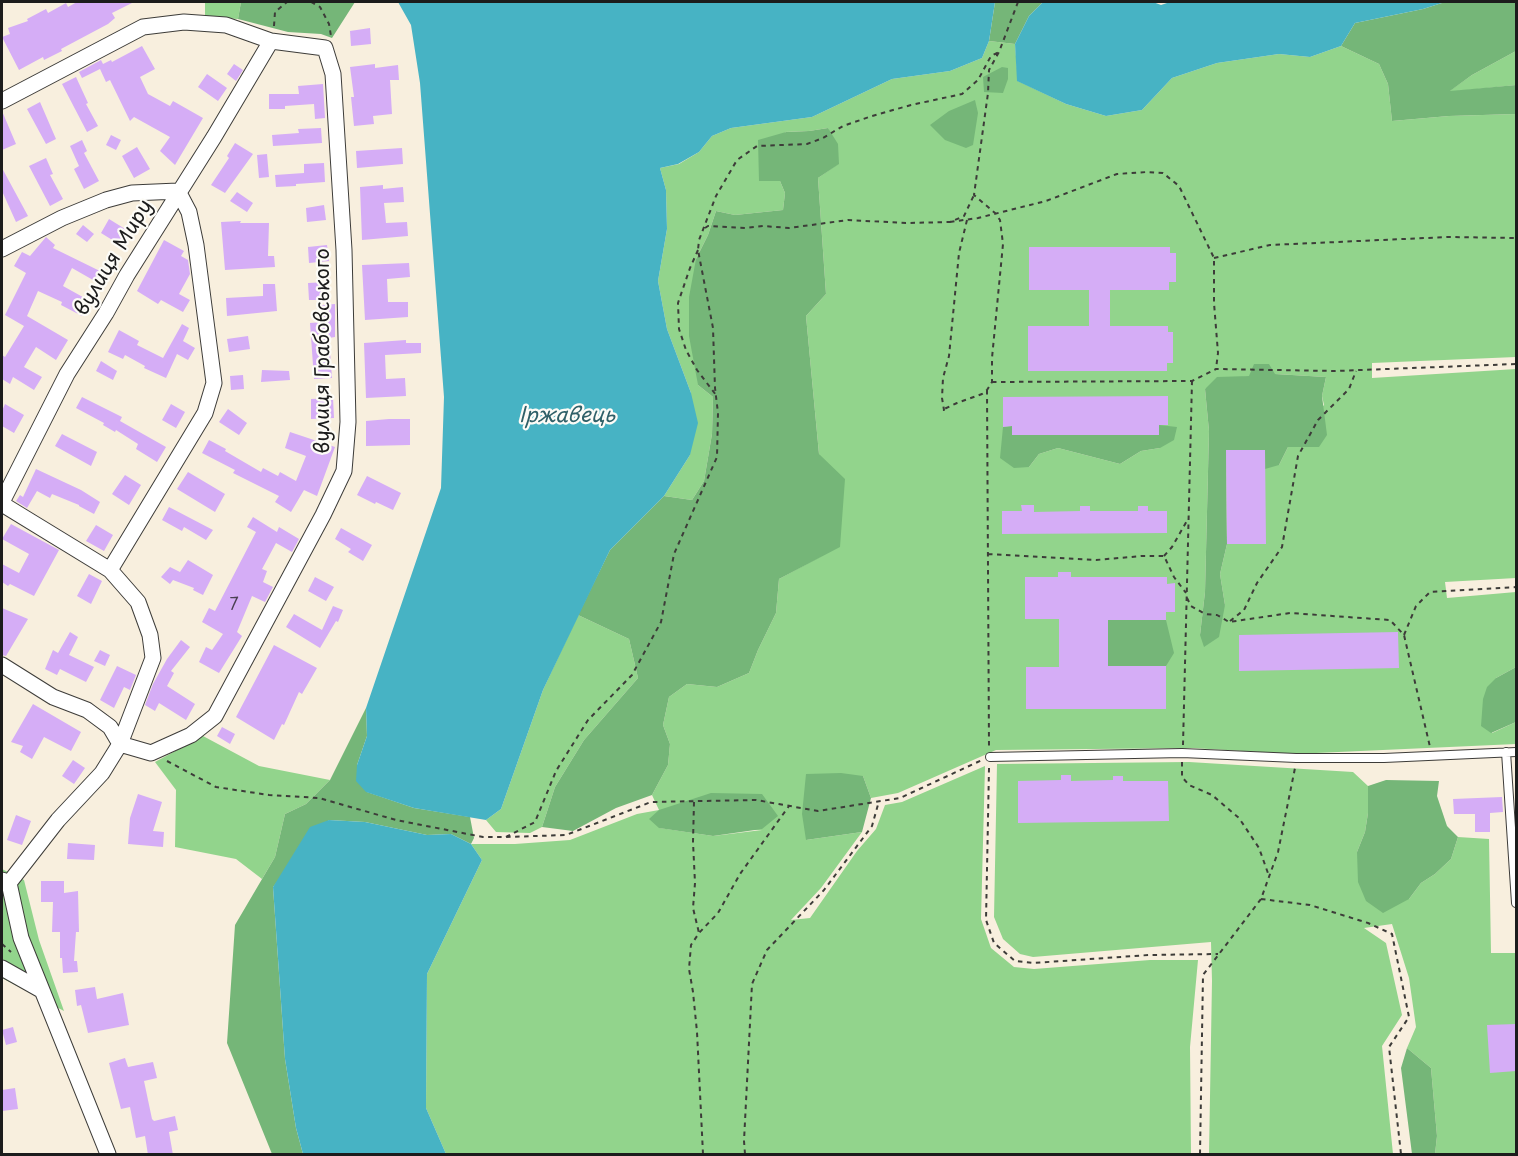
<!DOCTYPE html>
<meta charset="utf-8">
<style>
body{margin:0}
#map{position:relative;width:1518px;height:1156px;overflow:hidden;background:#f8efde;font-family:"Playpen Sans",sans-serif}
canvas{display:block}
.frame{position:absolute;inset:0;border:3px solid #1c1c1c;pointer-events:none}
</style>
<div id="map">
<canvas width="1518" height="1156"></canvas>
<div class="frame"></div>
</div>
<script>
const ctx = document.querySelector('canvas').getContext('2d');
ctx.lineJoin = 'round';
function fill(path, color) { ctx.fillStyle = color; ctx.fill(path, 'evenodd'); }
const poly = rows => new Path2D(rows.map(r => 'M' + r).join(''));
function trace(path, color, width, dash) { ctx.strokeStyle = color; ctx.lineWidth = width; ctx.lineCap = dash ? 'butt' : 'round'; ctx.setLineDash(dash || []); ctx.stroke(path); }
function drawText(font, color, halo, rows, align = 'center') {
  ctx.font = font + ' "Playpen Sans",sans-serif'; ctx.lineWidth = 4.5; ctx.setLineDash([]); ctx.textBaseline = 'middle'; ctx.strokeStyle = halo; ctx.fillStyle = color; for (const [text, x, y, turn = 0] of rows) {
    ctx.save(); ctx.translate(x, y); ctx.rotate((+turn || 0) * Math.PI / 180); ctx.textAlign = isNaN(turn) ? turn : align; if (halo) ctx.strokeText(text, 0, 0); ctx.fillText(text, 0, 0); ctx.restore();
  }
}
const green = poly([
 [205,2,241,2,238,19,205,17],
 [989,41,1015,44,1018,81,1066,104,1106,116,1142,110,1172,78,1217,63,1279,54,1310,57,1341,46,1379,64,1388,84,1392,121,1449,116,1516,114,1516,357,1372,363,1372,378,1516,369,1516,578,1445,582,1447,598,1516,592,1516,667,1496,678,1492,733,1516,722,1516,744,1294,754,1192,748,996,750,898,793,871,798,863,776,806,840,862,832,821,888,791,920,810,918,857,851,876,829,885,805,902,802,985,766,981,919,991,948,1014,967,1034,969,1150,960,1198,960,1190,1047,1191,1154,446,1154,426,1108,427,974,482,860,471,844,515,844,570,840,637,814,659,810,652,795,668,765,670,744,663,725,669,697,687,684,717,687,749,673,758,650,776,613,779,579,840,546,819,454,806,316,826,294,818,178,838,164,828,128,809,131,785,132,780,181,785,193,783,210,735,215,716,211,708,235,696,259,698,385,713,397,712,434,704,481,692,500,664,496,690,455,691,393,667,329,658,281,667,229,666,190,660,168,679,164,699,152,712,136,731,128,812,117,892,79,950,71,982,58],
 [1275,374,1326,377,1322,396,1324,405,1288,447,1279,465,1265,450,1226,450,1227,544,1220,574,1225,605,1200,635,1205,592,1209,431,1205,389,1242,377],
 [1003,427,1012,435,1159,435,1160,448,1141,451,1120,464,1058,448,1039,454,1029,467],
 [660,828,762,830,713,836],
 [1516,51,1516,85,1448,92,1472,75],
 [578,615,629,639,638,678,584,740,555,787,542,827,530,833,496,832,486,820,501,809,543,690],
 [203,736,259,766,330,780,306,804,285,814,275,857,262,879,236,859,175,847,176,790,155,762],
 [1189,762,1353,772,1368,786,1368,813,1365,832,1357,852,1409,899,1421,883,1435,874,1451,859,1458,837,1489,839,1491,953,1516,953,1516,1154,1435,1154,1437,1136,1431,1068,1407,1048,1416,1027,1409,978,1392,924,1364,928,1386,943,1402,1015,1382,1046,1393,1154,1209,1154,1212,981,1211,942,1033,957,1020,954,1003,939,994,917,997,764],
 [2,869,24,880,39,940,64,1011,2,978]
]);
const forest = poly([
 [241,2,277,2,279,3,286,2,355,2,332,38,321,34,288,32,238,19],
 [995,2,1043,2,1029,16,1015,44,989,41],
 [1445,2,1516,2,1516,51,1472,75,1450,91,1516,85,1516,114,1449,116,1392,121,1388,84,1379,64,1341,46,1355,23,1423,9],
 [1002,67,1008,68,1008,79,1003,93,984,92,983,77],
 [975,100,978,113,973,145,966,148,945,140,930,125,949,111],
 [828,128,838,144,839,164,818,178,826,294,806,316,819,454,845,479,840,547,779,579,776,613,758,650,749,673,717,687,687,684,669,697,663,725,670,744,668,765,652,795,616,808,573,831,542,827,555,787,584,740,638,678,629,639,578,615,610,550,664,496,692,500,704,481,712,434,713,397,698,385,689,336,689,297,696,259,708,235,716,211,735,215,783,210,785,193,780,181,759,181,758,140,786,132,809,131],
 [1254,364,1269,364,1275,374,1326,377,1322,396,1327,435,1319,447,1288,447,1279,465,1265,469,1265,450,1226,450,1227,544,1220,574,1225,605,1219,637,1204,647,1200,635,1205,592,1209,431,1205,389,1217,377,1249,376],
 [1159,425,1177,427,1174,440,1160,448,1141,451,1120,464,1058,448,1039,454,1029,467,1014,468,1000,458,1003,427,1012,426,1013,435,1159,435],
 [1108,620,1166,620,1174,653,1166,666,1108,666],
 [1516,667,1516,722,1491,733,1481,726,1483,699,1487,687,1496,678],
 [366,708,367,736,357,765,367,792,414,808,470,817,474,838,471,844,451,834,427,835,365,822,329,820,273,887,285,1059,296,1128,303,1154,272,1154,227,1043,235,925,275,857,285,814,306,804,330,780],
 [841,773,863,776,871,798,862,832,806,840,802,814,806,774],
 [1386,780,1439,781,1437,796,1447,826,1458,837,1451,859,1435,874,1421,883,1409,899,1383,913,1366,901,1358,882,1357,852,1365,832,1368,813,1368,786],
 [711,793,762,794,778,816,762,829,713,836,659,828,649,819,659,810],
 [1407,1048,1431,1068,1437,1136,1435,1154,1412,1154,1401,1068]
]);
const water = poly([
 [398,2,995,2,989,41,982,58,950,71,892,79,812,117,731,128,712,136,699,152,678,164,660,168,666,190,667,229,658,281,667,329,691,393,698,423,690,455,664,496,610,550,543,690,501,809,486,820,414,808,366,792,356,781,357,765,367,736,366,708,441,488,444,397,420,83,411,25],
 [1043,2,1153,2,1161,5,1170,2,1445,2,1423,9,1355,23,1341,46,1310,57,1279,54,1217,63,1172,78,1142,110,1106,116,1066,104,1017,81,1015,44,1029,16],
 [329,820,365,822,427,835,451,834,471,844,482,860,427,974,426,1108,446,1154,303,1154,296,1128,285,1059,273,887,310,827]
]);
const building = poly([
 [77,2,134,2,112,13,115,18,108,24,61,49,62,51,44,60,43,57,19,70,2,37,10,34,8,28,28,21,27,19,46,9,48,13,66,3,68,7],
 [370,28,371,44,351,46,350,31],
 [142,46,155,69,140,77,148,94,170,106,173,101,203,118,175,165,160,151,170,137,134,117,130,121,110,80,106,82,100,69,82,78,79,72,101,60,103,64,111,60,112,62],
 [234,64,243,70,236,81,227,74],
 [375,64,375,68,398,65,399,80,390,80,392,114,373,116,374,124,354,126,351,97,354,97,350,67],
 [207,74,227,88,218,101,198,87],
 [76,77,88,103,86,104,98,126,87,132,62,84],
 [323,84,325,118,315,119,314,104,285,106,285,109,269,109,269,94,299,94,298,86],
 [40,102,56,139,46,144,27,109],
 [2,111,16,144,2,150],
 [321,128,322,143,273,146,272,135,299,133,298,129],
 [111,135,121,140,116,150,106,145],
 [82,140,87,151,84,153,99,181,84,189,74,169,79,166,70,146],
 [235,143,253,154,225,193,211,185,229,158,227,156],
 [137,147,150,169,134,178,122,156],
 [402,148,403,164,357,168,356,151],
 [267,154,269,177,259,178,257,155],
 [46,158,53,174,50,175,63,199,50,206,29,166],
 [324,163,325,182,296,184,296,186,276,187,275,175,304,173,304,164],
 [2,168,28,216,16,222,2,191],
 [383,185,383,189,403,187,404,202,384,203,386,223,407,222,408,236,362,240,360,187],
 [237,192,253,203,247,212,230,201],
 [324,205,326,220,307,222,306,208],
 [109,219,130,232,122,246,101,233],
 [241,221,240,223,269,223,268,256,274,256,275,267,225,270,221,222],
 [83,225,94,234,87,242,76,234],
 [46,237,55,245,53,248,106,274,100,284,72,268,63,286,90,301,82,316,61,305,62,302,38,291,27,316,68,340,56,360,36,347,24,367,42,377,34,390,13,377,10,384,2,379,2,355,5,357,24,326,5,315,26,273,14,266,22,252,30,256],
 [164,240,184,251,181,256,188,260,190,274,179,294,190,300,183,312,161,300,158,304,137,291],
 [327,245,329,261,309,263,308,247],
 [1029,247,1170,247,1170,253,1176,253,1176,282,1169,282,1169,290,1110,290,1110,326,1168,326,1168,332,1173,332,1173,363,1167,363,1167,371,1028,371,1028,326,1089,326,1089,290,1029,290],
 [409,263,410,277,387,279,388,302,408,302,408,317,365,320,362,265],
 [328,282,329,300,309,300,308,283],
 [263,284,275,284,277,311,227,316,226,298,263,296],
 [335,304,335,337,329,338,332,378,314,379,310,323,323,322,322,305],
 [182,324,189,328,183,341,195,348,188,360,177,354,166,378,144,368,145,366,125,355,123,359,108,352,119,330,139,341,137,345,163,358],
 [248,336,250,349,229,352,227,339],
 [406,340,406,343,421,343,421,353,385,355,386,379,405,378,406,396,366,398,364,343],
 [101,361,117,371,113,380,96,371],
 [262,370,289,371,290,380,261,382],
 [243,375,244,389,231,390,230,376],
 [1168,396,1168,425,1159,425,1159,435,1012,435,1012,426,1003,427,1003,397],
 [82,397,122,417,120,421,166,447,157,462,136,449,138,444,116,430,115,432,103,425,104,423,76,408],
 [333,398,334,418,311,419,311,399],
 [5,404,24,415,14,433,2,426,2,411],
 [171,404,185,412,176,428,162,420],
 [228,409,247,423,239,435,219,422],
 [389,419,410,419,410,445,366,446,366,421],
 [290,432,335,447,317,496,304,490,291,512,275,502,279,496,233,473,235,470,202,453,209,440,226,449,225,451,261,472,263,468,278,476,280,472,296,481,306,456,285,448],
 [62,434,97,452,91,466,55,446],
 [1226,450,1265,450,1266,544,1227,544],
 [36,469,81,490,100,502,94,514,79,506,79,505,52,494,50,498,37,491,27,508,16,501,20,495,23,497],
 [188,472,225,494,215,512,177,489],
 [125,475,141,485,129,505,112,494],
 [367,476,401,493,393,510,376,502,375,504,357,495],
 [1021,505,1034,505,1034,512,1080,511,1080,506,1090,506,1090,511,1138,511,1138,506,1148,506,1148,511,1167,511,1167,533,1002,534,1002,511,1022,511],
 [169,507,213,530,206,540,184,527,182,531,162,520],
 [253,517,277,532,279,527,299,539,292,552,276,543,262,569,267,571,263,582,273,587,265,602,252,596,237,632,242,636,219,673,199,662,206,647,212,650,223,634,202,622,209,608,215,611,256,532,247,527],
 [11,524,59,550,34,596,10,584,8,586,2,582,2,564,19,573,29,554,2,539],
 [96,525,113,535,104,551,86,541],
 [341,528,372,545,363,561,348,552,351,549,335,539],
 [188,560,213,575,203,595,193,590,194,588,173,580,170,584,161,577,170,567,180,572],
 [1058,572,1071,572,1071,577,1167,577,1167,584,1175,583,1175,612,1166,612,1166,620,1108,620,1108,666,1166,666,1166,709,1026,709,1026,667,1059,667,1059,619,1025,619,1025,577,1058,577],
 [89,574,102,581,91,604,77,596],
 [315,577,334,587,326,601,308,591],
 [333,606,343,610,338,622,336,621,320,648,286,627,294,614,322,630],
 [2,608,28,619,6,656,2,655],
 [70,632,78,637,69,655,94,667,86,682,60,669,57,675,45,669,53,650,58,653],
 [1398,632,1399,668,1239,671,1239,635],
 [181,640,190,647,171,671,174,673,167,686,195,704,186,720,159,703,155,711,145,705,153,684,167,659],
 [274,645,317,668,302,694,299,692,284,725,282,724,274,740,236,717],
 [100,650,110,655,105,666,94,661],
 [117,666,136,675,130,690,124,687,114,708,100,700],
 [33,704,81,732,71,751,44,737,32,759,20,752,23,746,11,742],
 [222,727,235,734,230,744,217,736],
 [73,760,85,768,74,784,62,776],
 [1061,775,1071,775,1071,781,1113,780,1113,776,1123,776,1123,781,1168,781,1169,821,1018,823,1018,781,1061,780],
 [138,794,162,802,153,831,164,832,163,847,128,844,130,818],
 [1502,797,1503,812,1490,813,1490,832,1475,832,1475,814,1454,814,1453,799],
 [16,815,31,821,22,845,7,840],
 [68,843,95,845,94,860,67,859],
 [41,881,64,881,64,893,78,891,79,932,76,932,74,961,77,961,78,972,63,973,62,958,60,958,60,932,52,932,53,902,41,902],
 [95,987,97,999,123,993,129,1025,88,1033,81,1005,77,1006,75,990],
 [1516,1024,1516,1071,1490,1073,1487,1025],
 [13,1027,17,1042,6,1045,2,1030],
 [125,1058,128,1067,153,1062,157,1078,144,1081,152,1119,154,1121,175,1116,178,1130,169,1132,173,1155,148,1155,145,1136,136,1138,130,1107,121,1109,109,1063],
 [15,1088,18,1109,2,1111,2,1090]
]);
const path = poly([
 [311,2,320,7,329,24,331,36],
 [274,26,275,12,287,2],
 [967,220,959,253,949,356,943,378,942,398,944,410,942,410,957,403,982,394,987,390,992,382,992,358,1003,244,1000,220,995,213,974,195,988,93,989,70,999,52,1018,2],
 [950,222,978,218,1046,201,1117,174,1147,172,1163,173,1179,186,1214,258,1214,303,1218,353,1216,369],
 [705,228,708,226,746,228,763,226,789,228,848,220,906,223,950,222,964,216,974,195],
 [698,250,690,268,678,303,679,329,686,350,697,370,716,395],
 [1214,258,1270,245,1448,237,1516,238],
 [992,382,1192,381,1216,369,1335,371,1516,364],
 [987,390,989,747],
 [988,554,1096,560,1142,556,1164,556,1174,577,1186,593],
 [1164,556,1172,547,1188,519],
 [1187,598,1191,606,1205,614,1217,615,1229,622,1290,613,1390,620,1404,635,1430,747],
 [1230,621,1244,610,1257,583,1282,547,1298,456,1318,420,1349,389,1356,371],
 [1404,635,1416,606,1430,592,1516,587],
 [1183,745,1192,381],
 [167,761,216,787,269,795,319,798,396,820,483,837,506,837,566,835,651,802,756,800,818,811,900,798,982,760],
 [1182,762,1182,777,1189,785,1212,795,1239,818,1259,848,1269,876],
 [989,768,986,920,994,943,1015,961,1033,963,1149,955,1218,954],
 [694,802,693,842,695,883,693,908,699,933],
 [506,837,535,822,556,771,588,720,632,675,661,622,674,554,717,457,718,413,715,388,713,328,698,250,699,240,716,196,737,160,757,146,807,144,823,138,843,126,872,116,911,105,962,94,978,80,991,56,999,52],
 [1261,899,1310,905,1368,923,1392,934,1409,1017,1389,1047,1401,1154],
 [2,944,11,952],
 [703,1154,697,1032,693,992,689,969,691,945,699,933,718,913,740,874,789,806],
 [745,1154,744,1141,752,984,767,950,824,890,872,826,879,801],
 [1200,1154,1203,975,1261,899,1278,852,1295,768]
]);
const lane = poly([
 [1506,752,1516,903],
 [990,757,1182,753,1296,758,1384,758,1516,752]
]);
const street = poly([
 [2,101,143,27,184,22,226,25,271,41,325,48,333,74,344,250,348,422,344,471,323,515,215,716,191,735,151,753,120,744],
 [2,249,62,218,106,200,132,193,178,191,189,212,196,245,214,383,205,413,110,570,138,602,150,635,153,658,120,744,102,773,58,820,9,883],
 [2,502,67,374,106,313,127,275,214,137,271,41],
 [2,504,110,570],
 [2,665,53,697,87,710,110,727,120,744],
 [2,880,9,883,21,938,108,1154],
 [2,968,41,990]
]);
const numberNames = [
 ["7",234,606]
];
const streetNames = [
 ["вулиця Миру",114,258,-59],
 ["вулиця Грабовського",323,351,-90]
];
const waterNames = [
 ["Іржавець",567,416]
];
fill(green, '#92d48c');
fill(forest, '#75b678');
fill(water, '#47b3c4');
fill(building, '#d5adf6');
trace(lane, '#3d3c39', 10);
trace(street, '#3d3c39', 17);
trace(path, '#3d3c39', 2, [4.5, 4.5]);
trace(lane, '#fff', 8);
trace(street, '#fff', 15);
drawText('16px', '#4a4052', null, numberNames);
drawText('20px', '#1c1c1c', '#fdfcf7', streetNames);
drawText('italic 21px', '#2f6068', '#fdfcf7', waterNames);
</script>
